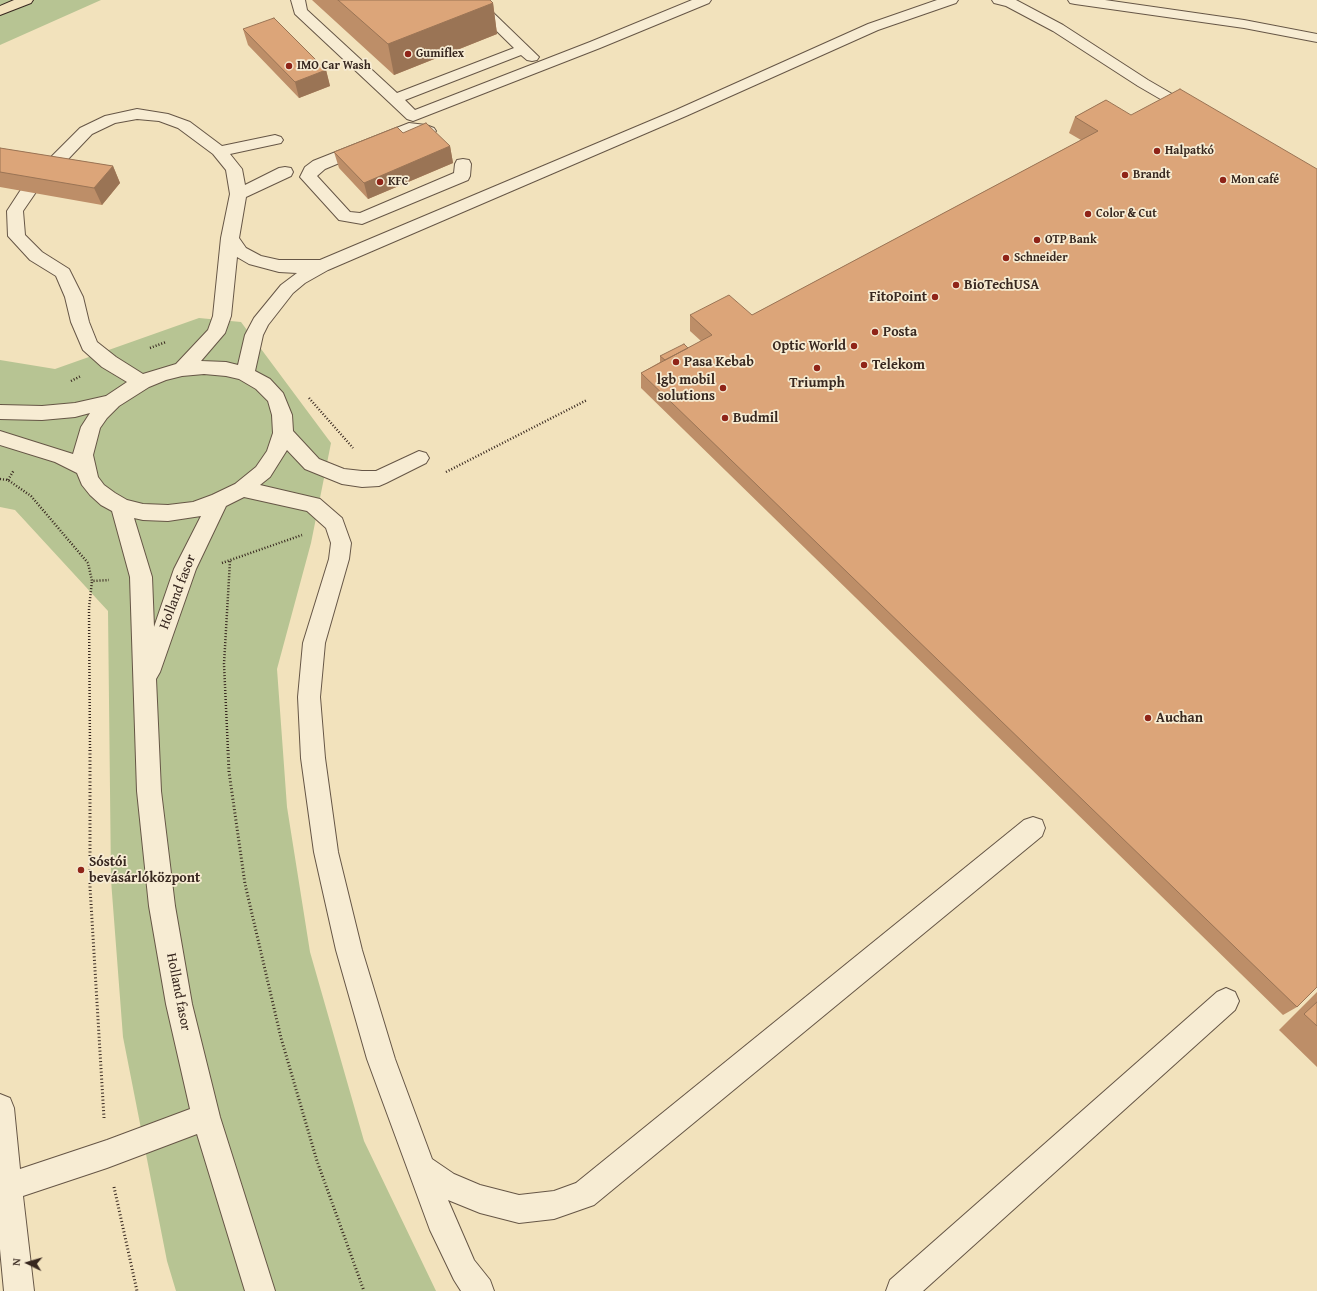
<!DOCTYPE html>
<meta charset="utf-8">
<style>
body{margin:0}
#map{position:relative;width:1317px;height:1291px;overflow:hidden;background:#f2e2bc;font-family:"Gentium Book Plus",serif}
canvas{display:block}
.north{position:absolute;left:8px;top:1243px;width:40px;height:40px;-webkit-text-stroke:3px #f7ecd3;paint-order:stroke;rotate:275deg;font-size:11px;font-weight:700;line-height:16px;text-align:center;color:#37271f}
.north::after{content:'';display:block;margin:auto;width:14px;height:18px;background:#37271f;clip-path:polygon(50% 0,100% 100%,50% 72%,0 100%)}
</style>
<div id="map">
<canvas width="1317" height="1291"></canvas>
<div class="north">N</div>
</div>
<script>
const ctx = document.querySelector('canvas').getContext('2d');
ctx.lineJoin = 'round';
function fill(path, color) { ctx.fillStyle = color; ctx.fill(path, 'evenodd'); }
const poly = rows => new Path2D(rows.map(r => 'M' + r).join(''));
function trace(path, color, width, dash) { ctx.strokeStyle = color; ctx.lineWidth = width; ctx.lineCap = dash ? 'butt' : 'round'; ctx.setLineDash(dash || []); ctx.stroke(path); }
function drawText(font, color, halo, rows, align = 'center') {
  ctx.font = font + ' "Gentium Book Plus",serif'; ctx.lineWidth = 3.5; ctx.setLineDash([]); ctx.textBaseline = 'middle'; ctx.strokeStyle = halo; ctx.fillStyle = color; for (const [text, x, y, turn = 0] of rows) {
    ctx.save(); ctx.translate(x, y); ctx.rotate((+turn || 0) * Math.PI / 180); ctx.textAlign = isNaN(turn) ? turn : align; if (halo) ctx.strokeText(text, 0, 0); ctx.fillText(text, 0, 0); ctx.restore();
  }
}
const green = poly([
 [0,0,101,0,0,45],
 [199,318,241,322,331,443,311,543,277,669,287,807,310,952,364,1141,436,1291,176,1291,167,1261,123,1037,111,880,108,611,15,510,0,507,0,360,55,369]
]);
const pathFar1 = poly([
 [150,348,166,342],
 [71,381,81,376],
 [309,398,353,448],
 [446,472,587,400],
 [0,479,8,480,31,496,88,563,92,581,109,580],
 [8,480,14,470],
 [222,563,302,535],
 [90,751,89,608,92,581],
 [228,751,224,664,230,561]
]);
const path = poly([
 [90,750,90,887,104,1118],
 [228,750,229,772,245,884,281,1038,317,1161,364,1291],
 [114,1187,137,1291]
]);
const minor = poly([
 [291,0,305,0,307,10,397,93,514,48,465,0,480,0,539,57,537,60,532,61,527,60,521,55,405,100,415,110,590,42,692,0,711,0,709,3,600,48,413,121,407,119,389,102,295,14,291,0],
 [937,0,958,0,956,3,878,30,686,116,328,270,305,283,293,293,268,325,263,335,255,371,270,379,283,393,292,415,293,431,319,459,344,469,362,471,376,471,419,451,426,453,429,458,426,463,386,483,379,486,362,487,342,484,305,469,287,450,270,477,260,485,320,499,342,518,351,543,349,559,325,643,320,697,325,758,338,852,362,950,395,1059,432,1159,454,1174,480,1185,519,1195,554,1191,576,1183,1024,820,1033,817,1042,820,1045,828,1042,836,594,1205,554,1219,519,1223,480,1213,448,1200,474,1260,490,1280,494,1291,461,1291,454,1280,430,1230,367,1059,336,950,314,852,301,758,298,697,303,643,329,559,331,543,326,528,307,511,244,497,226,506,196,569,160,672,156,679,161,791,175,906,192,1004,220,1117,275,1291,245,1291,197,1134,107,1168,23,1196,34,1291,4,1291,0,1249,0,1094,10,1098,14,1108,20,1169,107,1140,190,1109,166,1004,149,906,137,791,130,577,112,511,101,505,90,495,82,485,77,473,55,462,0,445,0,431,73,454,81,427,90,413,75,417,42,420,0,419,0,405,42,406,75,403,106,396,127,382,102,367,83,350,71,322,65,297,56,276,30,260,8,236,7,211,22,188,28,187,34,188,36,192,23,211,25,235,42,252,69,269,83,297,89,322,97,342,116,357,143,374,176,364,208,330,213,316,221,238,230,194,226,170,213,154,178,128,159,121,137,119,115,123,92,134,53,175,47,176,41,175,39,171,41,167,80,128,105,116,137,109,168,114,190,122,222,146,275,135,281,137,283,140,281,143,230,154,242,169,245,185,279,168,285,167,291,168,293,172,291,176,246,197,239,238,246,248,261,256,279,260,320,260,676,110,868,24,937,0],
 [237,257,249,264,279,272,297,273,281,285,254,318,245,335,238,365,226,362,201,361,225,333,231,316,237,257],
 [204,374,226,376,239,379,256,389,268,401,272,415,273,433,267,451,256,467,235,484,212,495,193,502,168,505,143,504,127,500,115,493,104,485,98,477,93,455,100,428,107,418,119,406,149,387,166,380,182,376,204,374],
 [201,516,174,569,154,627,152,577,134,518,143,520,168,521,201,516],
 [992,0,1016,0,1063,25,1148,80,1198,109,1201,112,1198,115,1193,117,1188,115,1138,86,1053,31,1006,6,994,3,992,0],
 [1068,0,1105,0,1244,20,1317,34,1317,42,1244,28,1075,4,1070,3,1068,0],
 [409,123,426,125,434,128,436,131,434,134,428,136,418,133,411,133,325,169,317,176,350,212,360,213,454,173,455,164,457,160,463,159,469,160,471,164,470,176,468,180,362,224,339,220,300,177,305,167,313,161,409,123],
 [1226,988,1235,992,1239,1001,1235,1010,923,1291,886,1291,890,1280,1217,992,1226,988]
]);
const major = poly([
 [14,0,33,0,31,3,0,15,0,6,14,0]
]);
const wall = poly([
 [312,0,490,0,493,3,497,34,394,75],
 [243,29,326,70,330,86,299,98,248,45],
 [1106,100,1297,1007,1283,1015,641,388,641,373,660,362,660,356,688,348,701,341,690,331,690,315,752,315,1081,140,1069,133,1075,117],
 [403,133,450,146,453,163,368,199,339,168,334,152],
 [0,148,113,166,120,183,102,205,0,187],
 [1317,992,1317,1067,1279,1030]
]);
const shadedWall = poly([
 [493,3,497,34,394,75,388,44],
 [326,70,330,86,299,98,295,82],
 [450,146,453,163,368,199,364,183],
 [113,166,120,183,102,205,94,188]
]);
const building = poly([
 [338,0,490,0,493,3,388,44,338,0],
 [274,18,326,70,295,82,243,29,274,18],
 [1180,89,1317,169,1317,987,1297,1007,641,373,712,335,690,315,729,295,752,315,1098,131,1075,117,1106,100,1131,115,1180,89],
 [426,123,450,146,364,183,334,152,397,127,403,133,426,123],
 [0,148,113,166,94,188,0,172,0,148],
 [684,344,688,348,665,360,660,356,684,344],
 [1317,1002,1317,1026,1304,1014,1317,1002]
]);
const markers = [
 [408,54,4,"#8f2418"],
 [289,66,4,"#8f2418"],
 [1157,151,4,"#8f2418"],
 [1125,175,4,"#8f2418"],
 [1223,180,4,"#8f2418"],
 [380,182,4,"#8f2418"],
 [1088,214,4,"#8f2418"],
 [1037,240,4,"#8f2418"],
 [1006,258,4,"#8f2418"],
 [956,285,4,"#8f2418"],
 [935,297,4,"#8f2418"],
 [875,332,4,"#8f2418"],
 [854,346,4,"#8f2418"],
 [676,362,4,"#8f2418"],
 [864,365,4,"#8f2418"],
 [817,368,4,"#8f2418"],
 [723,388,4,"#8f2418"],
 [725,418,4,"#8f2418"],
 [1148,718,4,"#8f2418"],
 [81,870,4,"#8f2418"]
];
const farPoinames = [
 ["Gumiflex",416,54],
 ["IMO Car Wash",297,66],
 ["Halpatkó",1165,151],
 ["Brandt",1133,175],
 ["Mon café",1231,180],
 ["KFC",388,182],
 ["Color & Cut",1096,214],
 ["OTP Bank",1045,240],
 ["Schneider",1014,258]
];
const poiNames = [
 ["BioTechUSA",964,285],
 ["FitoPoint",927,297,"right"],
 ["Posta",883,332],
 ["Optic World",846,346,"right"],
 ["Pasa Kebab",684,362],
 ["Telekom",872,365],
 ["lgb mobil",715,380,"right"],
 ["solutions",715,396,"right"],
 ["Triumph",817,383,"center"],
 ["Budmil",733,418],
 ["Auchan",1156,718],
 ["Sóstói",89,862],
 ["bevásárlóközpont",89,878]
];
const streetNames = [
 ["Holland fasor",178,592,-69],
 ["Holland fasor",178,992,79]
];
fill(green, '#b7c493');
trace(minor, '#665646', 2);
trace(major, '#37271f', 2);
trace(pathFar1, '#37271f', 2.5, [1, 2]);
trace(path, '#37271f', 3, [1, 2.5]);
fill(minor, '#f7ecd3');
fill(major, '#f2e2bc');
fill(wall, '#bd8e68');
fill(shadedWall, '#9a7455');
fill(building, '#dca579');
trace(building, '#9a7455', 1);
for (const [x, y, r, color] of markers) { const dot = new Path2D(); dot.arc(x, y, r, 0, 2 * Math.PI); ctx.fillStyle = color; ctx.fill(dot); trace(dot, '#f7ecd3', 1.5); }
drawText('bold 12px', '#37271f', '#f7ecd3', farPoinames, 'left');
drawText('bold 14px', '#37271f', '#f7ecd3', poiNames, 'left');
drawText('14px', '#37271f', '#f7ecd3', streetNames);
</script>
